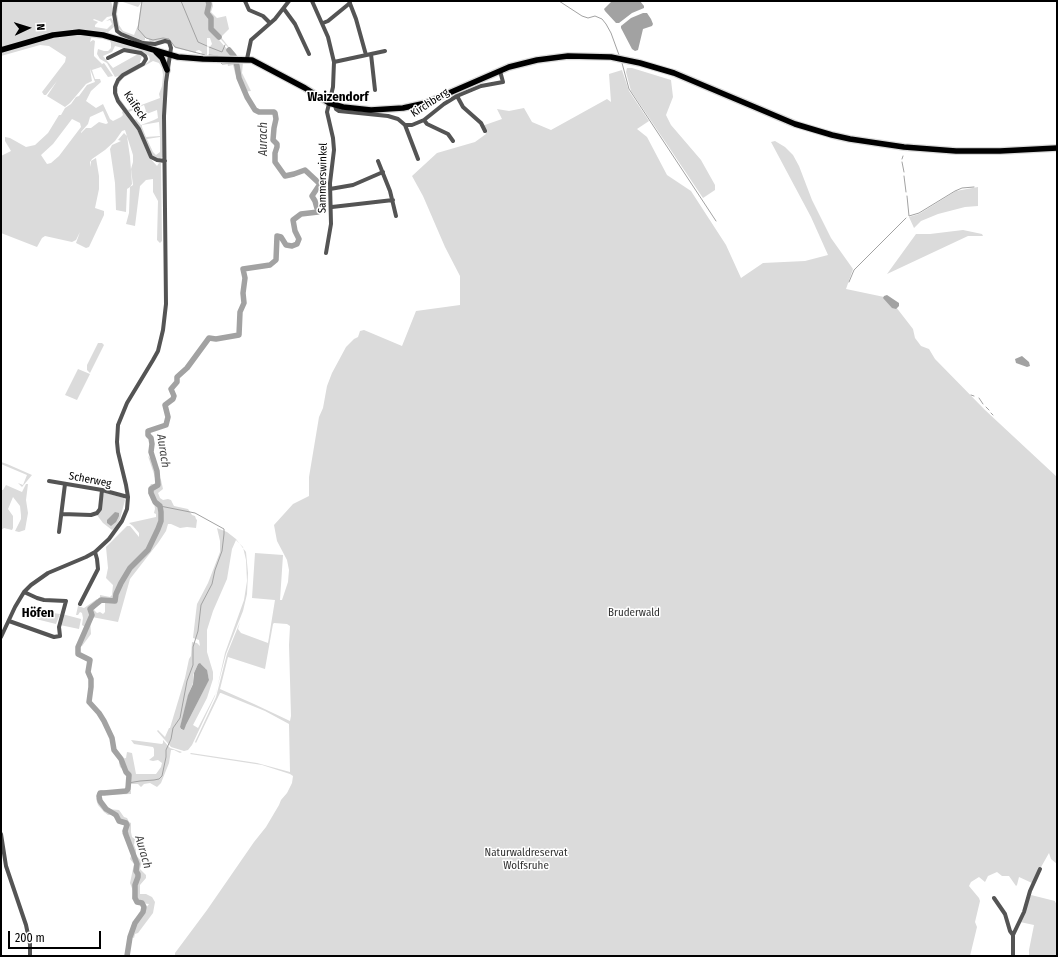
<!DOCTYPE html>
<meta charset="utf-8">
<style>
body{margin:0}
#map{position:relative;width:1058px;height:957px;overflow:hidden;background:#fff;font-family:"Fira Sans Condensed",sans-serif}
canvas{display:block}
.frame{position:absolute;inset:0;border:2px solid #000;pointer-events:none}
.north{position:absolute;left:8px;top:8px;width:40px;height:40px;-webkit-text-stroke:3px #fff;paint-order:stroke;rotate:86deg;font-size:11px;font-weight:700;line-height:16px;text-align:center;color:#000}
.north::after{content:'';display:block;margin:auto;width:14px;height:18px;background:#000;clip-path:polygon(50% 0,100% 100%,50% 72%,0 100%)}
.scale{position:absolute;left:8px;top:931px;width:93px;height:18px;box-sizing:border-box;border:2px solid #000;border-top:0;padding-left:5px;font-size:12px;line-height:14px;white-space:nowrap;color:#000;-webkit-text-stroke:3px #fff;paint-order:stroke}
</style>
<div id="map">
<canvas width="1058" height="957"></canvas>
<div class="frame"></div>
<div class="north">N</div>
<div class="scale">200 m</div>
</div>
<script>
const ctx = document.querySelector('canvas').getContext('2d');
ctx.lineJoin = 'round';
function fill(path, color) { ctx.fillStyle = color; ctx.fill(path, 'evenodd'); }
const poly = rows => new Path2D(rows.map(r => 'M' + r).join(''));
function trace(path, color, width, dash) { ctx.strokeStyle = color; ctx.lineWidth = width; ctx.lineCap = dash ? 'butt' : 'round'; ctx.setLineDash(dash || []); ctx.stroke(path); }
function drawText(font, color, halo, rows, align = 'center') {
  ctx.font = font + ' "Fira Sans Condensed",sans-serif'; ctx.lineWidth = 3; ctx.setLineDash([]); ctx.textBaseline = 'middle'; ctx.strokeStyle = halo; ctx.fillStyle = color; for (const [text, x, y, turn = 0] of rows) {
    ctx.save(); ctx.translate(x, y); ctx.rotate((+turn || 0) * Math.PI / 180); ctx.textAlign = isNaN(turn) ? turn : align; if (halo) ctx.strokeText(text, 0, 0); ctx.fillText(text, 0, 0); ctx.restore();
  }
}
const green = poly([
 [1,1,111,1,113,8,112,16,107,17,102,22,94,19,93,20,98,22,95,25,95,27,107,29,112,24,110,20,106,21,111,18,114,22,114,27,107,33,93,32,90,42,93,40,95,41,94,50,94,56,102,64,93,69,104,63,113,76,108,77,101,67,92,70,95,79,100,79,101,82,91,91,86,101,96,108,103,104,110,119,113,121,121,117,123,115,122,112,123,111,138,131,149,157,157,166,159,163,161,163,162,241,160,243,157,240,158,201,153,192,153,179,146,180,140,186,135,226,126,224,129,213,130,187,127,189,126,212,116,210,115,183,110,149,112,145,121,141,118,140,124,133,127,136,130,157,132,184,130,187,133,185,131,169,133,162,133,155,125,130,122,131,115,141,105,150,92,159,90,162,91,167,91,161,96,158,99,176,99,189,95,208,104,211,104,215,89,247,86,248,76,243,80,232,76,240,72,242,45,236,42,238,37,247,1,233,1,156,11,151,5,141,5,137,10,138,26,147,35,145,48,133,59,115,61,115,65,108,71,104,76,97,79,96,87,85,95,82,90,69,92,81,86,84,70,103,65,107,47,96,57,81,46,95,44,95,42,92,65,62,66,57,49,46,40,45,1,56],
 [103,111,108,123,106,124,99,122,91,128,86,128,81,133,81,132,88,124,90,117],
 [72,119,80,123,81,127,59,156,51,163,47,164,41,155,53,144],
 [117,1,212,1,213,6,211,12,217,18,226,16,229,29,221,37,235,55,215,33,213,33,233,56,209,56,209,48,212,44,210,38,207,38,207,55,201,54,202,52,199,50,196,51,196,53,175,48,169,40,150,42,148,38,145,38,145,40,144,41,123,33,117,27,115,15],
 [120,1,138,7,141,3,138,25,134,35,123,31,119,25,117,14,118,5],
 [109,39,143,49,160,58,165,71,163,157,161,158,157,159,152,156,148,150,140,127,135,120,136,119,141,125,154,120,158,118,157,110,144,115,146,111,144,105,129,112,124,107,117,95,117,85,122,77,147,63,150,60,149,56,145,54,115,46,112,52,103,56,113,68,138,54,142,56,139,65,119,76,115,77,107,63,100,59,97,54,98,49,104,51,108,51,111,48,111,43],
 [153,61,159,63,162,68,163,75,162,86,159,94,160,98,128,110,118,96,118,85,123,78],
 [159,122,160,136,146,137,142,127,142,125],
 [160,137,160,152,156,155,153,152,147,139],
 [227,61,243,62,242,73,251,91,242,92,241,86,235,73,233,65,228,66],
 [627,68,632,68,671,80,673,97,666,115,671,125,701,160,715,185,715,190,703,198,631,91,626,72],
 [622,70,629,91,649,121,637,129,647,137,667,175,691,191,726,245,741,278,763,263,805,261,828,255,811,217,771,142,775,141,785,147,793,155,799,166,812,200,831,238,853,269,846,289,889,298,913,329,915,338,921,346,929,349,935,359,985,410,1057,477,1057,864,1051,859,1049,853,1032,883,1019,877,1017,885,1016,886,1009,876,1002,876,997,872,988,876,985,882,979,877,971,882,969,886,979,898,980,901,975,922,977,927,970,956,175,956,175,953,207,910,254,842,266,827,279,805,281,800,287,793,292,783,293,776,290,774,262,765,190,754,191,753,257,763,290,772,289,724,265,711,221,693,220,693,196,743,195,742,216,697,227,654,240,622,238,629,241,633,268,643,275,600,252,598,255,553,283,555,280,600,282,600,288,582,289,570,287,560,277,541,274,525,293,504,309,496,309,477,319,417,323,408,327,386,332,373,346,347,354,339,358,337,360,331,364,330,402,346,416,311,460,305,460,276,445,247,423,196,412,176,437,153,475,142,486,134,482,126,502,119,497,109,509,111,524,108,532,122,551,130,607,99,611,102,609,74],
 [274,623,287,624,290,626,289,645,291,716,290,721,254,704,220,689,228,657,265,669,273,624],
 [978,187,978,206,965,207,938,214,921,221,914,228,909,217,919,214,956,191],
 [963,230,982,234,983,236,968,236,887,274,916,234,930,234],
 [98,343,102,343,104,345,90,373,87,370,87,365],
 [78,369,90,374,77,400,65,395],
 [148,456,151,459,161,480,163,489,158,493,160,498,163,500,168,499,171,500,174,506,188,509,192,515,195,516,196,519,197,520,196,528,187,527,180,528,171,524,168,524,166,531,158,543,130,579,118,622,92,617,90,619,91,634,82,646,77,644,85,627,82,625,83,618,82,613,80,612,78,615,76,615,78,606,84,608,97,599,98,604,94,610,97,613,100,612,103,614,105,612,105,603,100,597,100,595,110,597,112,595,113,585,106,578,108,568,106,547,127,526,130,526,139,537,139,533,133,526,129,523,156,517,156,514,154,513,155,509,154,502,148,493,148,489,151,484,155,484,156,482,154,474],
 [1,462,7,464,32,475,22,487,18,483,23,485,27,475,1,464],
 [26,484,28,484,26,500,28,513,25,530,19,532,15,531,21,519,21,515,20,506,13,497,8,509,13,516,13,528,12,530,4,528,1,530,1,490,3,490,6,485,22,492],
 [104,493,106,493,124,498,125,500,120,519,115,528,112,530,103,523,97,515],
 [217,528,227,532,236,539,246,552,248,573,247,594,243,611,226,654,215,696,192,745,188,750,184,751,171,747,157,731,158,730,165,737,169,728,170,728,185,678,189,659,191,656,192,642,197,643,200,646,199,640,193,638,196,612,197,604,208,583,220,552,220,541],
 [236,540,243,547,246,560,247,581,244,600,225,653,216,693,198,728,193,725,207,698,213,679,213,672,207,652,207,630,213,611,227,579,232,549],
 [198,664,201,664,206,669,209,679,186,725,182,730,180,728,189,693,193,683,193,675],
 [39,611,60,614,56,624,36,619],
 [62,614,81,619,79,629,60,625],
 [131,740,162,744,163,743,163,740,170,748,182,752,180,753,174,750,171,750,169,763,161,783,157,787,150,783,144,784,141,787,138,784,131,784,128,789,131,791,131,794,102,795,101,796,101,802,108,809,119,810,124,817,127,818,129,822,131,823,131,832,132,837,135,839,134,845,136,850,136,855,142,862,140,869,146,875,146,878,140,885,140,894,146,894,152,897,155,902,153,913,138,933,135,934,134,938,128,936,135,923,149,904,141,903,132,899,133,891,130,883,134,864,130,859,132,853,128,843,128,839,122,834,126,826,121,824,112,815,108,815,104,812,98,805,96,799,98,794,101,790,118,790,125,789,127,783,127,773,120,767,119,763,120,759,126,758,127,752,132,753,136,774,156,774,161,767,162,763,158,760,153,761,149,760,154,756,154,749,153,747,134,744],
 [1031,895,1055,901,1055,903,1057,901,1057,956,1029,956,1029,950,1034,925,1020,922]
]);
const water = poly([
 [612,1,640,1,644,6,644,8,632,13,619,23,616,23,605,11,604,9],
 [643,13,647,13,651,19,653,24,652,26,643,29,638,50,635,51,632,49,621,28,621,26,631,18],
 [887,295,899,303,899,306,896,309,892,308,883,298,884,296],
 [1022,356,1029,362,1030,366,1027,367,1016,363,1015,359],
 [115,512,119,513,119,516,116,522,111,526,107,523,107,520],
 [200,663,207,670,209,680,186,725,184,730,181,729,180,727,188,695,193,684,194,673,198,664]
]);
const stream = poly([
 [142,1,138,29,146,38,153,40,163,38,169,39,175,47,205,55],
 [181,1,198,42,207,46],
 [559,1,582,16,588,18,595,16,602,19,606,24,611,33,619,55],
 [209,47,222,52,225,45],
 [209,55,218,56],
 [219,61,222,64,236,63],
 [622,63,629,89,716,221],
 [902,159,903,156],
 [902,162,904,172],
 [904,176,906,192],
 [907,196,909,216,919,213,955,191,962,188,974,187],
 [849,282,854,270,906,218],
 [971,395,974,396],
 [979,398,983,404],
 [986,407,989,410],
 [991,413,993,415],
 [128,783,140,781,154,780,159,779,162,776,166,757,166,750,171,739,173,728,180,718,187,681,193,665,193,647,198,631,201,605,212,584,215,570,222,551,224,534,224,529,195,513,160,506]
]);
const river = poly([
 [208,1,209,4,207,13,211,18,211,29,219,37],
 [127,956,130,937,135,923,143,912,144,907,142,903,137,902,135,898,135,885,138,877,138,874,136,871,137,864,126,835,125,831,127,825,126,823,119,821,116,815,106,809,100,801,99,796,100,793,104,793,126,791,128,789,129,775,126,772,121,759,114,750,112,738,104,721,99,713,89,702,91,687,91,679,88,672,90,660,78,654,78,647,92,615,90,609,101,600,115,601,116,594,121,583,130,568,148,550,158,529,161,521,161,512,160,506,155,502,151,493,151,489,158,485,157,471,151,452,152,444,151,438,148,435,148,431,166,425,168,417,165,405,173,399,174,396,171,389,177,382,177,377,187,368,209,338,216,339,239,335,240,312,244,303,243,293,245,278,243,269,270,265,276,260,277,236,281,237,286,245,292,246,297,244,299,239,295,231,293,220,301,214,318,212,315,201,312,196,320,184,305,170,294,174,285,176,275,162,275,153,277,147,277,144,273,140,274,128,276,119,275,113,274,112,259,112,255,110,247,97,239,78,237,66,234,56,229,50]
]);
const minor = poly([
 [245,1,249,10,263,16,270,23],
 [312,1,328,37,334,62,333,87,327,112,333,138,334,150,330,183,331,224,326,253],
 [349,1,356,19,366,55],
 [284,9,295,24,309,54],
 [323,23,328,21,350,3],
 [371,54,375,90],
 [108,58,124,50,141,53,145,56,146,59,143,64,123,75,118,80,115,87,115,93,118,101,139,129,151,157,157,160,165,161],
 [247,59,251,40,275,19,289,1],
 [334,62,385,51],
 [457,96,463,107,481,123,485,131],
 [335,105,336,109,339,111,388,116,398,119,405,125,412,125,424,120,444,104,457,96,481,86,503,82,500,71],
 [424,120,427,124,448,134,453,141],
 [405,125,418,159],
 [378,161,390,191,396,216],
 [330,189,353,185,383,172],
 [332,207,393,200],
 [49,481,102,490,128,497],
 [62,514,91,515,97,513,100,509,102,490],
 [59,532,65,484],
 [80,604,98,569,97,559,95,552],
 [9,621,54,637,60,636,59,627,66,601,44,600,37,598,24,592],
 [1,637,15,607,24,592,31,585,48,573,86,557,95,552,109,539,122,521,127,509,128,497,126,485,118,452,117,442,118,425,127,403,153,360,158,351,163,330,166,304,164,116,166,82,171,48,169,42,165,41,155,44,143,43,121,34,117,31,114,14,116,1],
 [1,834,6,866,26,925,30,944,30,956],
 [994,898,1005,914,1010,931,1013,935],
 [1013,956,1013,935,1024,912,1030,891,1040,869]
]);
const major = poly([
 [1,50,53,35,79,32,103,35,178,57,203,59,252,60,305,88,329,103,343,107,371,110,403,108,426,103,509,67,537,60,568,56,611,57,640,63,674,73,795,124,832,135,850,139,904,147,956,151,1000,151,1057,148],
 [156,52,162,58,167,70]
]);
const streetNames = [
 ["Kirchberg",430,103,-33],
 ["Kaifeck",135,106,56],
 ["Sammerswinkel",323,178,-89],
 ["Scherweg",90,480,11]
];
const parkNames = [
 ["Bruderwald",634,613],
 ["Naturwaldreservat",526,853],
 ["Wolfsruhe",526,866]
];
const waterNames = [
 ["Aurach",264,139,-90],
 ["Aurach",163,451,81],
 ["Aurach",143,852,74]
];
const quarterNames = [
 ["Waizendorf",338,97],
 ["Höfen",38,613]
];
fill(green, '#dbdbdb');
fill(water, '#a2a2a2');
trace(stream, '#a2a2a2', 1);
trace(river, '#a2a2a2', 5.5);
trace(major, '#dbdbdb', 8);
trace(minor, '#545454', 4);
trace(major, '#000', 5.5);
drawText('11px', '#000', '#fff', streetNames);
drawText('11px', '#323232', '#fff', parkNames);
drawText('italic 12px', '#434343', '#fff', waterNames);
drawText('bold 13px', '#000', '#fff', quarterNames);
</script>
